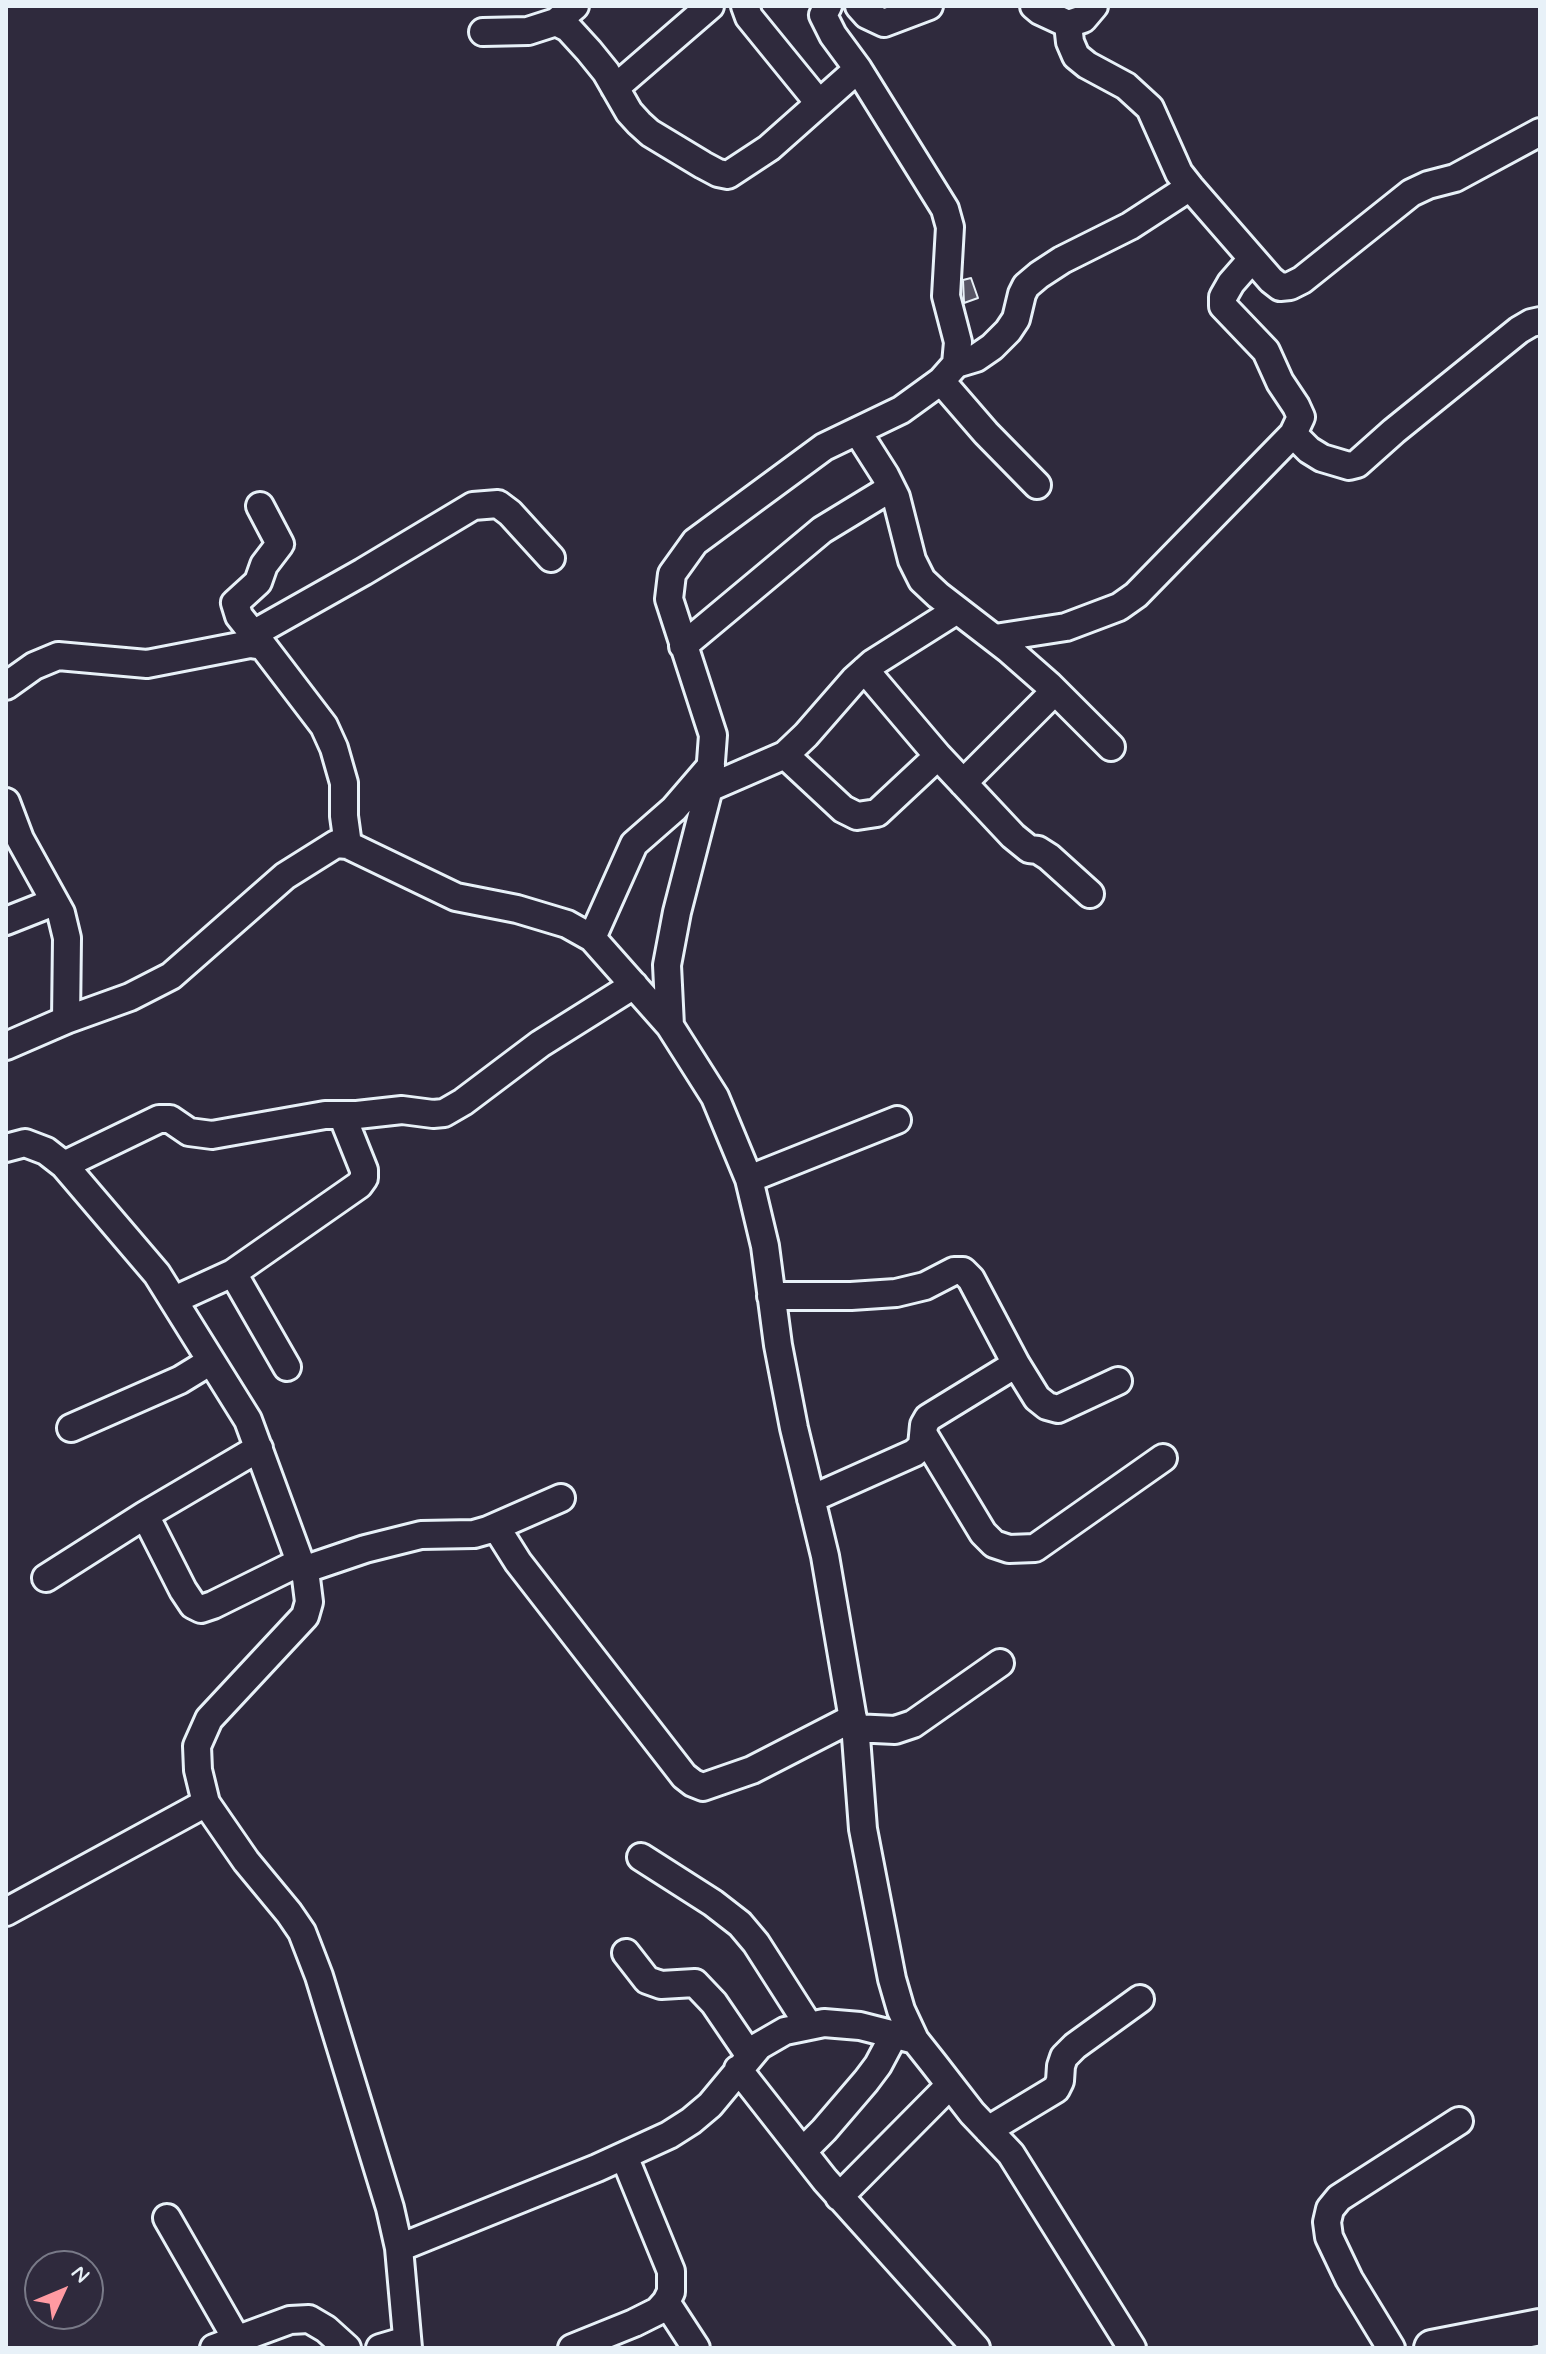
<!DOCTYPE html>
<style>
body{margin:0}
#map{position:relative;width:1546px;height:2354px;overflow:hidden;background:#2f2a3d;font-family:Mynerve,sans-serif}
canvas{display:block}
.frame{position:absolute;inset:0;border:8px solid #e8f1f8;pointer-events:none}
.north{position:absolute;left:24px;top:2250px;width:80px;height:80px;box-sizing:border-box;background:#2f2a3d;border:2px solid #797a88;border-radius:50%;rotate:46deg;font-size:22px;font-weight:700;line-height:32px;text-align:center;color:#e8f1f8}
.north::after{content:'';display:block;margin:auto;width:28px;height:36px;background:#ff9aa2;clip-path:polygon(50% 0,100% 100%,50% 72%,0 100%)}
</style>
<div id="map">
<canvas width="1546" height="2354"></canvas>
<div class="frame"></div>
<div class="north">N</div>
</div>
<script>
const ctx = document.querySelector('canvas').getContext('2d');
ctx.lineJoin = 'round';
function fill(path, color) { ctx.fillStyle = color; ctx.fill(path, 'evenodd'); }
const poly = rows => new Path2D(rows.map(r => 'M' + r).join(''));
function trace(path, color, width, dash) { ctx.strokeStyle = color; ctx.lineWidth = width; ctx.lineCap = dash ? 'butt' : 'round'; ctx.setLineDash(dash || []); ctx.stroke(path); }
const building = poly([
 [971,278,978,298,964,303,963,280,971,278]
]);
const minor = poly([
 [745,6,749,17,819,103],
 [859,6,867,15,884,23,929,6],
 [1034,6,1040,11,1068,24,1083,19,1094,6],
 [556,22,575,6],
 [1068,24,1070,42,1076,56,1087,65,1126,86,1150,108,1179,173,1190,187,1271,280,1280,287,1290,286,1302,280,1411,193,1428,185,1455,178,1540,132],
 [483,32,528,31,556,22,568,28,589,51,606,72,629,112,639,123,650,133,703,165,718,173,728,175,769,148,858,69],
 [615,88,710,6],
 [956,364,976,358,992,347,1008,331,1016,319,1022,294,1026,286,1039,275,1062,260,1130,226,1190,187],
 [941,381,986,433,1037,485],
 [857,431,885,475,896,497,912,560,922,580,938,595,1008,649,1049,685,1111,747],
 [1293,434,1309,450,1322,458,1349,466,1357,464,1394,431,1519,330,1531,323,1540,321],
 [260,506,280,544,264,565,258,582,235,603,239,616,263,646],
 [253,634,363,572,473,506,498,504,510,513,551,558],
 [995,638,1066,627,1119,607,1136,595,1293,434,1301,417,1296,406,1280,382,1266,351,1223,306,1223,297,1231,283,1252,259],
 [683,646,822,530,891,488],
 [865,670,938,756,1013,836,1029,849,1038,850,1049,857,1090,894],
 [6,686,34,666,58,656,147,664,250,644,263,646,324,726,334,748,344,783,344,816,348,845],
 [785,755,843,809,857,816,877,813,938,756],
 [963,783,1055,691],
 [709,788,785,755,806,735,854,680,873,663,957,610],
 [6,802,20,839,61,913,67,938,66,1020],
 [6,921,54,902],
 [592,938,634,844,674,809,711,766],
 [670,1026,667,965,677,912,709,788,713,735,669,599,672,574,695,542,824,447,901,410,941,381,956,364,958,342,946,296,950,227,945,209,858,69,833,35,823,15,828,6],
 [6,1046,66,1020,130,997,171,976,285,876,336,844,348,845,456,897,517,909,567,924,592,938,670,1026,715,1097,749,1179,765,1246,778,1345,794,1428,825,1556,856,1737,863,1829,892,1979,901,2010,915,2040,934,2064,972,2113,1011,2154,1132,2348],
 [6,1148,25,1143,46,1151,64,1165,157,1274,248,1420,306,1578,309,1602,305,1616,209,1719,197,1746,198,1770,206,1803,246,1861,289,1913,302,1932,319,1976,390,2208,399,2248,408,2348],
 [64,1165,159,1119,170,1119,189,1132,212,1135,325,1115,357,1115,402,1110,433,1114,444,1113,463,1102,540,1044,634,985],
 [749,1179,897,1120],
 [233,1273,287,1367],
 [771,1296,851,1296,896,1293,925,1286,954,1271,963,1271,971,1279,1016,1364,1037,1398,1047,1406,1058,1409,1118,1381],
 [174,1300,233,1273,359,1185,364,1178,364,1170,342,1115],
 [71,1428,180,1380,211,1361],
 [924,1435,983,1533,994,1544,1009,1549,1035,1548,1163,1458],
 [811,1499,914,1453,922,1446,924,1425,928,1418,1016,1364],
 [145,1515,183,1590,193,1605,201,1609,213,1605,300,1562],
 [496,1527,518,1562,684,1776,693,1783,703,1787,752,1770,853,1718],
 [303,1570,365,1549,421,1535,474,1534,488,1530,561,1498],
 [46,1578,145,1515,259,1448],
 [854,1728,895,1730,913,1724,1000,1663],
 [641,1857,713,1903,740,1924,756,1943,809,2026],
 [6,1912,206,1803],
 [626,1953,647,1980,661,1985,695,1983,714,2003,750,2056],
 [738,2069,825,2180,976,2348],
 [988,2130,1056,2089,1060,2081,1061,2066,1064,2057,1075,2046,1140,1999],
 [803,2151,824,2130,866,2081,878,2065,894,2035],
 [839,2197,950,2085],
 [167,2218,237,2340],
 [399,2248,597,2168,669,2135,691,2121,710,2105,759,2046,785,2031,824,2023,860,2026,915,2040],
 [666,2302,696,2348],
 [214,2348,290,2320,309,2319,326,2329,347,2348],
 [380,2348,407,2340],
 [572,2348,634,2323,658,2311,666,2302,671,2292,671,2271,624,2156],
 [1391,2348,1349,2279,1329,2237,1327,2222,1330,2209,1339,2198,1459,2121]
]);
const major = poly([
 [1432,2348,1540,2327]
]);
fill(building, '#575565');
trace(building, '#e8f1f8', 2);
trace(minor, '#e8f1f8', 32);
trace(major, '#e8f1f8', 40);
trace(minor, '#2f2a3d', 26);
trace(major, '#2f2a3d', 34);
</script>
